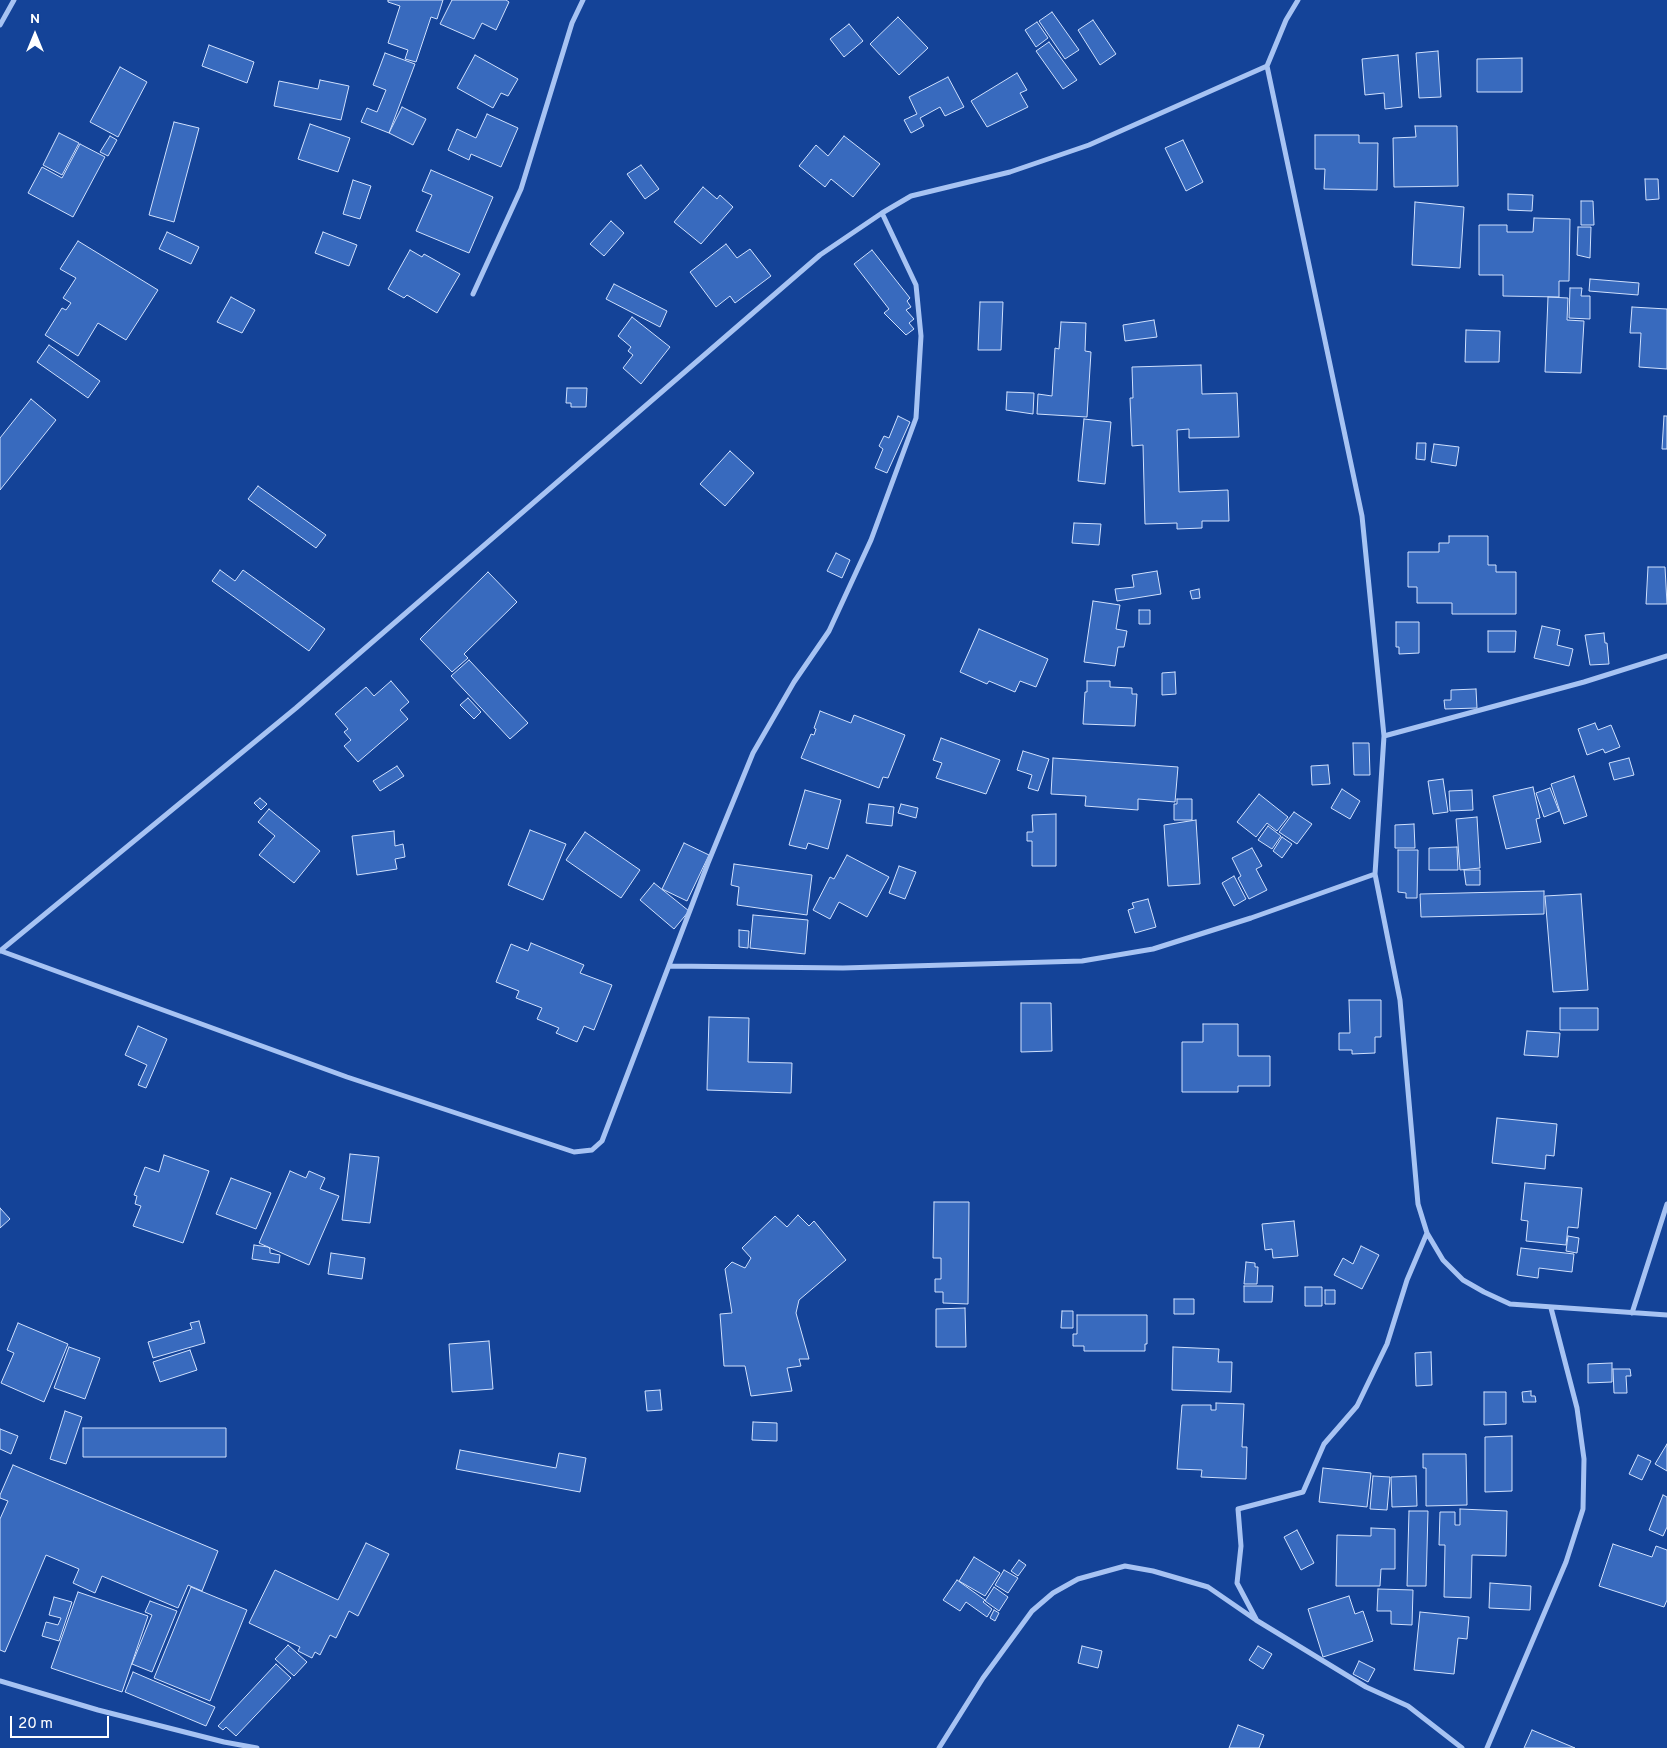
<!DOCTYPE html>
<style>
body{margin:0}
#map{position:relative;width:1667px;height:1748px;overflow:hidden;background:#144398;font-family:Overpass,sans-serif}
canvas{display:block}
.north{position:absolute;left:10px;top:10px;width:50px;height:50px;-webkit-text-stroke:4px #144398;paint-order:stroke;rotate:0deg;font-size:14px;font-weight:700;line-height:20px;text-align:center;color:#fff}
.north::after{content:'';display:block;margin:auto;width:18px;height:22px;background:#fff;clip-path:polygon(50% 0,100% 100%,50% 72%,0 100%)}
.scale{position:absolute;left:10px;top:1716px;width:99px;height:22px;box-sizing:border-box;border:2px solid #fff;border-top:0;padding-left:6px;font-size:15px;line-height:18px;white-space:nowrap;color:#fff;-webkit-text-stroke:4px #144398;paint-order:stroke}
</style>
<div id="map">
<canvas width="1667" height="1748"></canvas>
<div class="north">N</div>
<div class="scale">20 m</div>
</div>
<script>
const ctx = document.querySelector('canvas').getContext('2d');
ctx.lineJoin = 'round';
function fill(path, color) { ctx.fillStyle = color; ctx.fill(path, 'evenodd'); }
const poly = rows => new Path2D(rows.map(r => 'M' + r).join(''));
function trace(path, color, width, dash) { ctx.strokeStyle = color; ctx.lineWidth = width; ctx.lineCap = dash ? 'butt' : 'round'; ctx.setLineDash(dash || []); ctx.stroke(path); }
const building = poly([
 [388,0,443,0,437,19,431,17,416,62,405,59,408,50,388,43,400,6,388,2,388,0],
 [452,0,506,0,509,2,496,30,482,23,474,39,440,24,452,0],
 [1052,12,1079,50,1065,59,1039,21,1052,12],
 [898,17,928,48,899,75,870,44,898,17],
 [1093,20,1116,54,1100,65,1078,30,1093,20],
 [1037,22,1048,38,1036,47,1025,30,1037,22],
 [849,24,863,41,844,57,830,39,849,24],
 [1049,42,1077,80,1063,89,1036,51,1049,42],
 [209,45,254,62,247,83,202,66,209,45],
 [1438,51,1441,97,1419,98,1416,53,1438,51],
 [385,53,415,64,389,133,361,122,367,108,377,112,386,90,373,85,385,53],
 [475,55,518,79,508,96,501,93,493,108,457,88,475,55],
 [1398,55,1402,107,1385,109,1384,93,1365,95,1362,59,1398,55],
 [1522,58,1522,92,1477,92,1477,59,1522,58],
 [120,67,147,82,118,137,90,122,120,67],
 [1017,73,1027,90,1020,93,1028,107,987,127,971,101,1017,73],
 [948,77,964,107,945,116,940,107,920,118,924,126,911,133,904,120,917,114,909,97,948,77],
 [320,80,349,86,341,120,274,106,279,81,318,89,320,80],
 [402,107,426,119,413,145,389,133,402,107],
 [487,114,518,128,501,167,471,154,469,160,448,150,457,129,476,138,487,114],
 [174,122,199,128,174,222,149,215,174,122],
 [310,124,350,138,338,172,298,159,310,124],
 [1415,126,1457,126,1458,186,1394,187,1393,138,1416,137,1415,126],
 [59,133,79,143,62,175,43,165,59,133],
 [1315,135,1359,135,1359,143,1378,143,1377,190,1324,189,1325,169,1315,169,1315,135],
 [110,136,117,140,108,156,100,152,110,136],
 [844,136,880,164,853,197,831,179,825,187,799,166,816,145,828,156,844,136],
 [1183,140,1203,182,1186,191,1165,148,1183,140],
 [80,144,105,157,73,217,28,193,42,167,62,178,80,144],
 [641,165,659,189,645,199,627,174,641,165],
 [431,170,493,197,469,253,416,231,432,195,422,191,431,170],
 [1645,179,1658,179,1659,199,1646,200,1645,179],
 [353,180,371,186,360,219,343,214,353,180],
 [703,187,717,199,720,195,733,207,701,244,674,222,703,187],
 [1508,194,1533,195,1532,211,1508,210,1508,194],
 [1581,201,1593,201,1594,225,1581,225,1581,201],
 [1415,202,1464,207,1460,268,1412,265,1415,202],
 [1534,218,1570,219,1569,281,1559,281,1559,297,1503,296,1503,275,1479,275,1479,225,1507,225,1507,232,1533,232,1534,218],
 [611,221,624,233,604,256,590,244,611,221],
 [1578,227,1591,227,1590,258,1577,255,1578,227],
 [167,232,199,247,191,264,159,249,167,232],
 [323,232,357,245,349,266,315,253,323,232],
 [78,241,158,290,126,340,98,323,78,356,45,335,62,308,66,310,71,303,63,298,76,278,60,269,78,241],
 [726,244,737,258,750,249,771,276,735,303,730,296,716,307,690,272,726,244],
 [410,250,422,257,424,254,460,274,437,313,407,295,404,298,388,289,410,250],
 [872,250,910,298,907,301,911,307,906,310,914,319,909,323,914,329,906,335,884,313,889,309,854,264,872,250],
 [1590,279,1639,283,1638,295,1589,291,1590,279],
 [614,284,667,311,660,327,606,299,614,284],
 [1570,288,1582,288,1581,296,1590,296,1590,319,1569,318,1570,288],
 [231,297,255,310,242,333,217,322,231,297],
 [1548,297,1568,298,1567,320,1584,321,1581,373,1545,372,1548,297],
 [980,302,1003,302,1001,350,978,350,980,302],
 [1632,307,1667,309,1667,369,1639,367,1641,333,1630,333,1632,307],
 [632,317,670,347,641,384,623,368,633,355,628,351,631,347,618,336,632,317],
 [1154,320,1157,337,1125,341,1123,325,1154,320],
 [1061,322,1086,323,1085,351,1091,352,1087,417,1037,414,1038,394,1052,396,1055,348,1059,349,1061,322],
 [1466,330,1500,331,1499,362,1465,362,1466,330],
 [49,345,100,381,88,398,37,362,49,345],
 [1201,365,1202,394,1237,393,1239,437,1189,438,1189,429,1177,430,1179,492,1228,490,1229,521,1202,521,1202,528,1177,529,1177,523,1145,524,1143,445,1132,446,1130,398,1133,398,1132,367,1201,365],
 [567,388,587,388,586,407,571,407,571,403,566,403,567,388],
 [1007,392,1034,393,1033,414,1006,410,1007,392],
 [31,399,56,420,0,490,0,438,31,399],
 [898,416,910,422,887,473,875,468,883,449,879,446,884,436,889,438,898,416],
 [1664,416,1667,416,1667,449,1662,449,1664,416],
 [1084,419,1111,422,1105,484,1078,481,1084,419],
 [1417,443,1426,443,1425,460,1416,459,1417,443],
 [1434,444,1459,447,1456,466,1431,462,1434,444],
 [730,451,754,473,725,506,700,484,730,451],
 [258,486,326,535,316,548,248,499,258,486],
 [1074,523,1101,524,1099,545,1072,543,1074,523],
 [1449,536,1488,536,1488,565,1496,565,1496,572,1516,572,1516,614,1452,614,1452,603,1417,603,1417,587,1408,587,1408,552,1439,552,1439,543,1449,543,1449,536],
 [836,553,850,560,842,578,827,571,836,553],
 [1648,567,1665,567,1667,604,1646,604,1648,567],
 [220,570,235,581,243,570,325,629,309,651,212,581,220,570],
 [1157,571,1161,594,1117,601,1115,589,1134,587,1132,575,1157,571],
 [488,572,517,602,464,654,468,658,452,672,420,639,488,572],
 [1199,589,1200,598,1192,599,1190,591,1199,589],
 [1093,601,1120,605,1116,629,1127,631,1124,647,1118,647,1115,666,1084,662,1093,601],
 [1139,610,1150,610,1150,624,1139,624,1139,610],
 [1396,622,1419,622,1419,653,1399,654,1399,647,1396,647,1396,622],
 [1542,626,1560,630,1557,645,1573,649,1569,666,1534,658,1542,626],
 [979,629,1048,659,1036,687,1020,681,1015,692,989,681,987,684,960,672,979,629],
 [1488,631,1516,631,1515,652,1488,652,1488,631],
 [1604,633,1605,643,1607,643,1609,664,1590,665,1585,635,1604,633],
 [469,660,528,723,510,739,451,676,469,660],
 [1175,672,1176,694,1162,695,1162,673,1175,672],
 [391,681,409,702,400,710,408,719,358,762,344,746,351,740,344,732,348,729,335,714,366,687,374,696,391,681],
 [1087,681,1110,681,1110,687,1132,688,1132,694,1137,694,1135,726,1083,724,1085,692,1087,692,1087,681],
 [1476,689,1477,708,1445,709,1444,700,1451,700,1451,690,1476,689],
 [468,698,481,712,474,719,460,705,468,698],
 [820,711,851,723,854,715,905,735,888,778,883,777,879,788,801,758,811,734,814,735,816,729,814,728,820,711],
 [1595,723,1598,730,1611,725,1620,747,1605,753,1603,749,1587,755,1578,729,1595,723],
 [941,738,1000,760,986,794,936,778,942,763,933,760,941,738],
 [1353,743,1369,743,1370,775,1354,775,1353,743],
 [1023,751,1049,759,1038,791,1028,788,1032,775,1017,770,1023,751],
 [1053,758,1178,767,1175,802,1138,799,1138,810,1085,806,1086,796,1051,794,1053,758],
 [1629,758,1634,775,1614,780,1609,763,1629,758],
 [1328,765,1330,784,1312,785,1311,766,1328,765],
 [397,766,404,776,380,791,373,781,397,766],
 [1574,776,1587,816,1564,824,1551,784,1574,776],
 [1443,779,1448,812,1433,814,1428,781,1443,779],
 [1533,787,1540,818,1536,819,1541,842,1506,849,1493,796,1533,787],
 [1550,788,1559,811,1544,817,1536,793,1550,788],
 [1342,789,1360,801,1350,819,1331,808,1342,789],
 [805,790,841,800,828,849,808,843,806,849,789,845,805,790],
 [1472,790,1473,810,1450,811,1449,791,1472,790],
 [1259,794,1288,817,1277,831,1267,823,1256,837,1237,822,1259,794],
 [260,798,267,804,261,810,254,803,260,798],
 [1177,799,1192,799,1192,820,1174,820,1174,804,1177,804,1177,799],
 [869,804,894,807,892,826,866,823,869,804],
 [901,804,918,808,916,818,898,813,901,804],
 [269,809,320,851,294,883,259,855,275,836,258,822,269,809],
 [1294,812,1312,824,1297,844,1279,832,1294,812],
 [1056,814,1056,866,1032,866,1032,841,1027,841,1027,832,1033,832,1032,815,1056,814],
 [1477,817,1480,868,1460,870,1456,819,1477,817],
 [1196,820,1200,884,1168,886,1164,825,1196,820],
 [1414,824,1415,848,1395,848,1395,825,1414,824],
 [1268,826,1281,836,1272,849,1258,840,1268,826],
 [530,830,566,844,543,900,508,885,530,830],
 [394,831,395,846,403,844,405,857,395,859,397,869,357,875,352,836,394,831],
 [585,832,640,870,621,898,566,860,585,832],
 [1282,837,1292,844,1282,858,1273,851,1282,837],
 [684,843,709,855,687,901,662,889,684,843],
 [1457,847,1458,870,1429,870,1429,848,1457,847],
 [1252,848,1262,866,1256,869,1267,890,1249,899,1238,878,1241,876,1232,858,1252,848],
 [1398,850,1418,850,1417,898,1406,898,1406,893,1398,892,1398,850],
 [847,855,889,877,867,917,839,902,830,919,813,910,830,877,834,879,847,855],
 [734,864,812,875,807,915,737,905,739,887,731,885,734,864],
 [899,866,916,872,905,899,889,893,899,866],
 [1464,870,1480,870,1480,885,1466,885,1464,870],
 [1234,876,1246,899,1234,906,1222,883,1234,876],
 [654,883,689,911,674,929,640,900,654,883],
 [1544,891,1544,914,1421,917,1420,894,1544,891],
 [1581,894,1588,990,1553,992,1545,896,1581,894],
 [1148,899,1156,927,1135,933,1128,910,1134,908,1132,903,1148,899],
 [753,915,808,920,805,954,750,948,753,915],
 [739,930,749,931,748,948,739,947,739,930],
 [531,943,584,965,580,973,612,985,594,1030,584,1026,577,1042,556,1033,559,1028,537,1019,542,1008,516,998,519,991,496,982,511,944,528,951,531,943],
 [1349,1000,1381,1000,1381,1037,1375,1037,1375,1053,1352,1054,1352,1050,1339,1050,1339,1033,1350,1033,1349,1000],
 [1021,1003,1051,1003,1052,1051,1021,1052,1021,1003],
 [1560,1008,1598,1008,1598,1030,1560,1030,1560,1008],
 [709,1017,749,1018,748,1062,792,1063,791,1093,707,1090,709,1017],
 [1203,1024,1238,1024,1238,1056,1270,1056,1270,1086,1238,1086,1238,1092,1182,1092,1182,1042,1203,1042,1203,1024],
 [138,1026,167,1039,146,1088,138,1085,147,1065,125,1055,138,1026],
 [1527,1031,1560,1033,1558,1057,1524,1055,1527,1031],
 [1497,1118,1557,1124,1554,1156,1546,1155,1545,1169,1492,1163,1497,1118],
 [350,1154,379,1157,370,1223,342,1220,350,1154],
 [164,1155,209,1171,183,1243,133,1226,141,1206,135,1204,137,1196,134,1195,145,1167,159,1172,164,1155],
 [290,1171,306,1178,309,1171,325,1178,320,1189,339,1196,309,1265,259,1243,290,1171],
 [231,1178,271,1193,256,1229,216,1214,231,1178],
 [1525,1183,1582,1188,1578,1228,1568,1227,1566,1245,1526,1241,1528,1221,1521,1220,1525,1183],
 [934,1202,969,1202,968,1304,943,1303,943,1292,935,1292,935,1279,941,1279,941,1258,933,1258,934,1202],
 [0,1208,10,1219,0,1228,0,1208],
 [798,1215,809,1226,814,1221,846,1260,799,1300,796,1313,809,1359,799,1359,801,1366,787,1368,792,1391,751,1396,745,1366,724,1366,720,1314,732,1313,725,1269,732,1262,745,1268,751,1258,742,1248,775,1216,787,1227,798,1215],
 [1294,1221,1298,1256,1273,1258,1272,1249,1265,1250,1262,1224,1294,1221],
 [1568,1236,1579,1238,1577,1253,1566,1251,1568,1236],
 [254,1245,268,1247,270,1249,270,1253,280,1255,279,1263,252,1259,254,1245],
 [1361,1246,1379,1255,1362,1289,1334,1275,1343,1258,1353,1264,1361,1246],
 [1521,1248,1574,1254,1572,1272,1539,1268,1538,1278,1517,1275,1521,1248],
 [331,1253,365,1258,362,1279,328,1274,331,1253],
 [1246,1262,1255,1263,1255,1267,1258,1267,1257,1284,1244,1284,1246,1262],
 [1244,1286,1273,1286,1272,1302,1244,1302,1244,1286],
 [1305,1287,1322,1287,1322,1306,1305,1306,1305,1287],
 [1325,1290,1335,1290,1335,1304,1325,1304,1325,1290],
 [1174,1299,1194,1299,1194,1314,1174,1314,1174,1299],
 [965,1308,966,1347,936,1347,936,1309,965,1308],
 [1062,1311,1073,1311,1073,1328,1061,1328,1062,1311],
 [1077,1315,1147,1315,1147,1344,1145,1344,1145,1351,1084,1351,1084,1346,1073,1346,1073,1334,1077,1334,1077,1315],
 [199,1321,205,1343,153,1358,148,1342,192,1329,190,1323,199,1321],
 [18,1323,68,1344,44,1402,1,1383,14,1353,7,1350,18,1323],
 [489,1341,493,1389,452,1392,449,1344,489,1341],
 [69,1347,100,1358,85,1399,54,1388,69,1347],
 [1173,1347,1219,1349,1218,1362,1232,1362,1231,1392,1172,1390,1173,1347],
 [190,1350,197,1370,160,1382,153,1362,190,1350],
 [1431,1352,1432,1385,1416,1386,1415,1353,1431,1352],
 [1612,1363,1612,1382,1588,1383,1588,1364,1612,1363],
 [1613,1369,1630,1369,1631,1376,1626,1376,1627,1393,1614,1393,1613,1369],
 [660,1390,662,1410,647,1411,645,1391,660,1390],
 [1531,1391,1531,1396,1535,1396,1536,1402,1523,1402,1522,1392,1531,1391],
 [1484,1392,1506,1392,1506,1424,1484,1425,1484,1392],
 [1216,1403,1244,1404,1242,1447,1247,1447,1246,1479,1201,1477,1202,1470,1177,1469,1182,1405,1211,1405,1211,1410,1216,1410,1216,1403],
 [65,1411,82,1417,66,1464,50,1459,65,1411],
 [753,1422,777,1423,777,1441,752,1440,753,1422],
 [83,1428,226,1428,226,1457,83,1457,83,1428],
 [0,1429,18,1436,11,1454,0,1449,0,1429],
 [1512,1436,1512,1491,1485,1492,1485,1437,1512,1436],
 [1667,1444,1667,1471,1655,1464,1667,1444],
 [460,1450,556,1468,559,1453,586,1458,580,1492,456,1469,460,1450],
 [1423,1454,1466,1454,1467,1505,1426,1506,1426,1468,1423,1468,1423,1454],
 [1638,1455,1651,1461,1642,1480,1629,1474,1638,1455],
 [13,1465,218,1551,202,1591,188,1585,178,1608,102,1576,95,1593,73,1583,79,1569,46,1555,5,1652,0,1650,0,1519,8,1501,0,1498,0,1495,13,1465],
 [1323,1468,1371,1473,1367,1507,1319,1502,1323,1468],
 [1373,1476,1390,1477,1387,1510,1370,1509,1373,1476],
 [1416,1476,1417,1506,1392,1507,1391,1477,1416,1476],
 [1663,1495,1667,1497,1667,1527,1663,1536,1649,1530,1663,1495],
 [1460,1509,1507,1511,1506,1556,1472,1555,1471,1598,1444,1597,1445,1545,1439,1545,1440,1512,1455,1512,1455,1525,1460,1525,1460,1509],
 [1409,1511,1428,1511,1426,1586,1407,1586,1409,1511],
 [1371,1528,1395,1529,1395,1569,1381,1569,1380,1586,1336,1586,1337,1535,1371,1536,1371,1528],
 [1297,1530,1314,1563,1301,1570,1284,1537,1297,1530],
 [366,1543,389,1554,358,1616,349,1611,336,1638,330,1635,320,1655,315,1652,312,1658,298,1651,300,1647,249,1623,275,1570,338,1600,366,1543],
 [1613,1544,1652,1557,1656,1546,1667,1550,1667,1600,1664,1607,1599,1586,1613,1544],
 [974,1557,1000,1573,985,1596,959,1581,974,1557],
 [1019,1560,1026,1565,1018,1576,1011,1571,1019,1560],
 [1004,1570,1018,1578,1008,1593,995,1585,1004,1570],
 [957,1580,985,1600,983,1602,992,1609,987,1617,966,1602,960,1611,943,1600,957,1580],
 [1490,1583,1531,1586,1530,1610,1489,1608,1490,1583],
 [191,1587,247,1610,210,1701,154,1678,191,1587],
 [994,1587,1008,1597,999,1611,985,1601,994,1587],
 [1378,1589,1413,1590,1412,1625,1391,1624,1391,1611,1377,1611,1378,1589],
 [78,1592,148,1616,122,1692,51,1668,78,1592],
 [1349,1596,1355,1614,1363,1611,1373,1641,1323,1657,1308,1609,1349,1596],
 [54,1597,72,1602,59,1641,42,1636,46,1622,58,1625,61,1618,49,1615,54,1597],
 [150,1601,177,1611,152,1672,132,1664,152,1615,145,1612,150,1601],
 [994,1610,999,1613,995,1621,990,1618,994,1610],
 [1420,1612,1469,1617,1467,1639,1458,1638,1454,1674,1414,1670,1420,1612],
 [288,1645,307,1662,294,1676,275,1659,288,1645],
 [1082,1646,1102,1651,1098,1668,1078,1663,1082,1646],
 [1258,1646,1272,1654,1263,1669,1249,1660,1258,1646],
 [1359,1661,1375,1669,1368,1682,1353,1674,1359,1661],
 [276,1664,291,1678,236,1736,226,1727,223,1730,218,1726,276,1664],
 [133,1672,215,1707,206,1726,125,1692,133,1672],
 [1238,1725,1264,1735,1259,1748,1229,1748,1238,1725],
 [1532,1730,1575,1748,1524,1748,1532,1730]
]);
const minor = poly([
 [1298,0,1286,20,1267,66,1362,516,1384,736,1375,874,1400,1000,1418,1204,1427,1233,1443,1260,1463,1280,1484,1292,1510,1304,1667,1315],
 [0,25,14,0],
 [473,294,521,189,572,23,583,0],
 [1384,736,1584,682,1667,656],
 [0,951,296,708,820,255,882,213,911,196,1010,172,1089,145,1267,66],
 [1,951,347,1077,574,1152,592,1150,602,1141,708,863,753,753,794,682,829,631,871,540,916,418,921,336,916,285,882,213],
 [670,966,843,968,1082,961,1153,949,1251,918,1375,874],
 [1632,1313,1667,1204],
 [1256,1619,1237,1583,1241,1546,1238,1509,1303,1492,1324,1444,1357,1406,1387,1344,1407,1280,1427,1233],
 [0,1681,98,1710,224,1742,257,1748],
 [939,1748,983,1678,1032,1611,1053,1593,1078,1579,1125,1566,1153,1571,1208,1587,1256,1620,1366,1687,1408,1706,1462,1748],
 [1487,1748,1566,1562,1583,1509,1584,1459,1577,1408,1551,1308]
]);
fill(building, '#386abe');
trace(building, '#cfe0fd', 1);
trace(minor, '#a7c3f3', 5);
</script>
